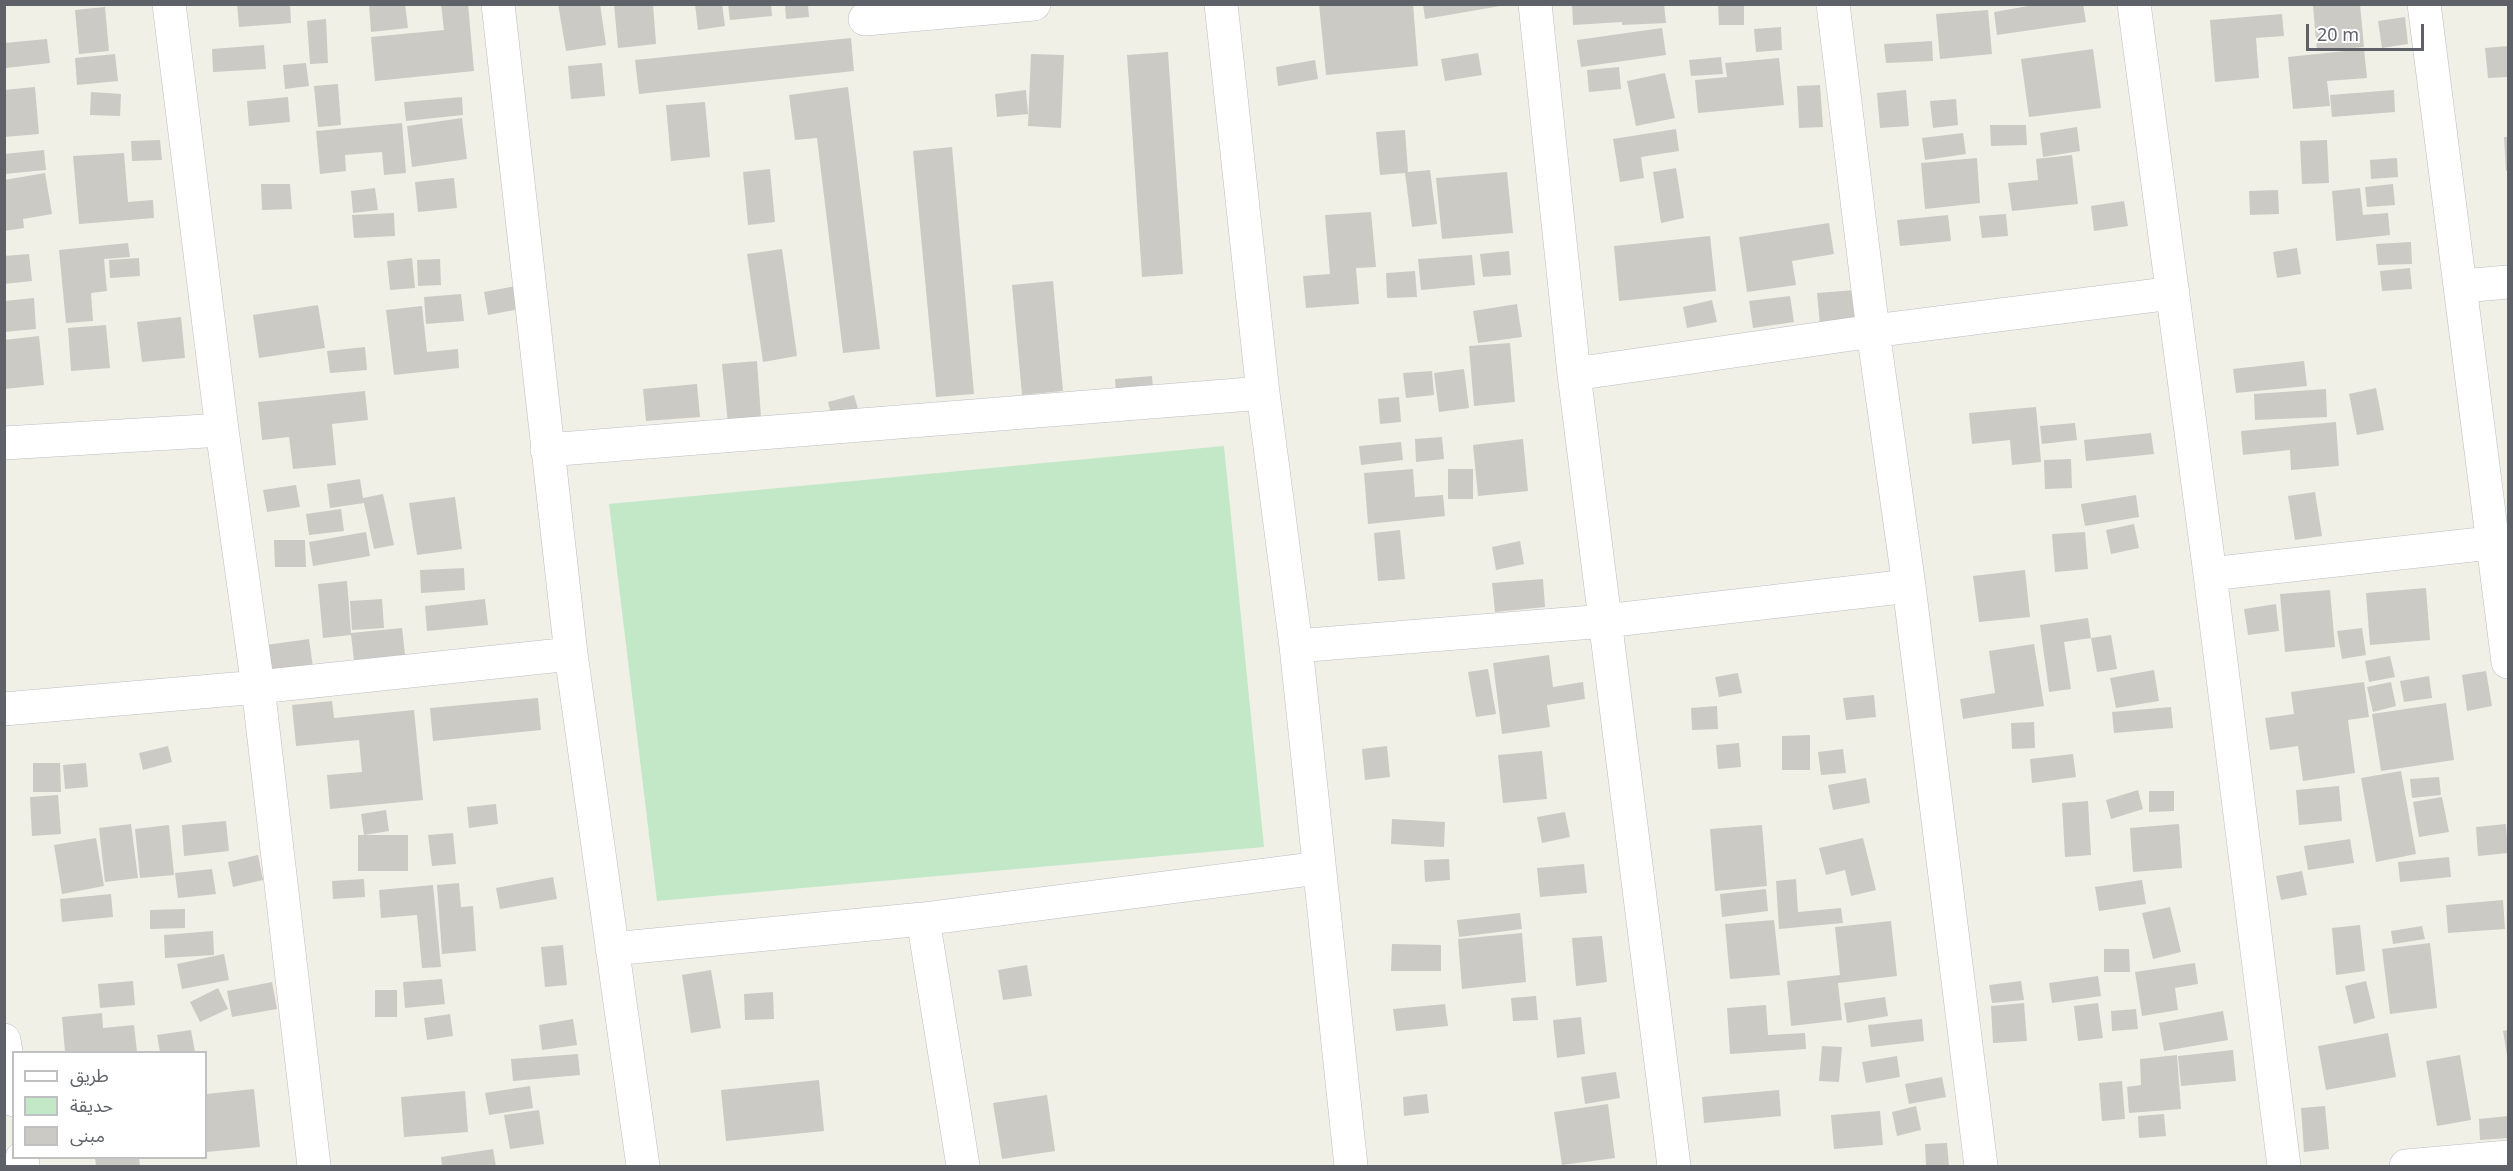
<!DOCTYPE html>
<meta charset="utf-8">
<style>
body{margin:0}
#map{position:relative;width:2513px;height:1171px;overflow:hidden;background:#f0f0e7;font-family:"Noto Sans","Noto Sans Arabic",sans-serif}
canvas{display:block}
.frame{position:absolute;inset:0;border:6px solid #5e6167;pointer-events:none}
.legend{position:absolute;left:12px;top:1051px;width:195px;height:108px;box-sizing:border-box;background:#fff;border:2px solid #bfc0c2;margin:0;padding:8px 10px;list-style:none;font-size:18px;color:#5e6167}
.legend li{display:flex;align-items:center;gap:12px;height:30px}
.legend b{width:30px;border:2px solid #bfc0c2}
.scale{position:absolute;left:2306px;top:24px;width:118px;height:27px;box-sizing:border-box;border:3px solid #5e6167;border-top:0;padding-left:8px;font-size:18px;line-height:21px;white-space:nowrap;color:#5e6167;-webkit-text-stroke:4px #fff;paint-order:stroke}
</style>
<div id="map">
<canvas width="2513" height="1171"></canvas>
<div class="frame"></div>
<ul class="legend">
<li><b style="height:8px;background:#fff"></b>طريق</li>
<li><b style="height:16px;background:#c3e8c8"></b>حديقة</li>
<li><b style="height:16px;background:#cccac4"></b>مبنى</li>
</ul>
<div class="scale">20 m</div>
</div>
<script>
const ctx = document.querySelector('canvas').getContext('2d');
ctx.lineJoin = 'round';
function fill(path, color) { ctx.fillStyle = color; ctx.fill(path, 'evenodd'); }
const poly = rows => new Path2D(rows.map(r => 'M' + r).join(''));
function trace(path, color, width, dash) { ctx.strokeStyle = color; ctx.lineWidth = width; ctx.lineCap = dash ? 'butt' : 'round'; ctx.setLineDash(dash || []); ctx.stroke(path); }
const green = poly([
 [1224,446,1264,847,657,901,609,504]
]);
const building = poly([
 [237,4,290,4,291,23,239,27],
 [369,4,405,4,408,28,371,32],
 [441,4,468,4,474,71,375,81,371,37,444,30],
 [558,4,600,4,606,45,566,51],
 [614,4,653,4,656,44,618,48],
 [695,4,722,4,725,26,698,30],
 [728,4,771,4,772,16,730,20],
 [1319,4,1413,4,1418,66,1326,75],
 [1423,4,1500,4,1500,6,1425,19],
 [1572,4,1664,4,1666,23,1622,25,1622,22,1573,25],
 [1718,4,1744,4,1744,25,1719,25],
 [2040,4,2083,4,2086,22,1997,35,1994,12],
 [2333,4,2360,4,2364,47,2317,51,2313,6],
 [785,5,808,5,809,17,786,19],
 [105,7,109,51,79,54,75,10],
 [1988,10,1992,54,1940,59,1936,14],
 [2282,14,2284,36,2256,38,2259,78,2215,82,2210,20],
 [2405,17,2408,44,2382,48,2378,21],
 [326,19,328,63,310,64,307,21],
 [1781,27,1782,50,1756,52,1754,29],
 [1662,28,1666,55,1581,67,1577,40],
 [851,38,854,71,639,94,635,60],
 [47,39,50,63,6,68,4,43],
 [1932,41,1933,61,1886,63,1884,44],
 [264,45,266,69,213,72,212,49],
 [2508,46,2508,77,2488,78,2485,48],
 [2093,49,2101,108,2029,117,2021,59],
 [2364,49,2367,78,2327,81,2330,106,2293,109,2288,57],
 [1168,52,1183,274,1142,277,1127,55],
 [1478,53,1482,75,1445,81,1441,59],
 [115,54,118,81,77,85,75,58],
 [1031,54,1064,55,1061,128,1028,126],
 [1721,57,1723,74,1691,76,1689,60],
 [1779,58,1784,105,1698,113,1695,80,1727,77,1725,63],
 [1315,60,1318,79,1278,86,1276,67],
 [306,63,309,86,285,89,283,65],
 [602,63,605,96,571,99,568,66],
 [1619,67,1621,89,1589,92,1587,70],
 [1665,73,1675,118,1636,126,1627,81],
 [338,84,341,125,318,127,314,86],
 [1820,85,1823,127,1799,128,1797,86],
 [35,87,39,134,4,137,4,90],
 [848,87,880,349,843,353,817,138,795,140,789,95],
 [1026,90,1028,114,997,117,995,94],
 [1906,90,1909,126,1880,128,1877,93],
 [2394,90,2395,112,2332,117,2330,95],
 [91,92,121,94,120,116,90,115],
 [288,97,290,122,249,126,247,101],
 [462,97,463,115,406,121,404,102],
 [1956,99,1958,125,1933,128,1930,101],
 [705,102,710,157,671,161,666,105],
 [462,118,467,159,412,167,407,126],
 [402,123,406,173,384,175,382,152,345,155,346,171,320,174,316,131],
 [1990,125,2026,125,2027,145,1991,146],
 [2077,127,2080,151,2043,157,2040,133],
 [1676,129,1679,151,1641,157,1644,178,1620,182,1613,139],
 [1405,130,1408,172,1430,170,1437,224,1412,227,1405,173,1380,175,1376,132],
 [1963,133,1966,154,1925,160,1922,138],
 [2504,137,2508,137,2508,170,2506,171],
 [160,140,162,160,132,161,131,141],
 [2327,140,2329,183,2302,184,2300,141],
 [952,147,974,394,936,397,913,151],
 [44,150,46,170,4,174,4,154],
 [124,153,128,202,153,200,154,218,79,224,73,156],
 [2072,155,2078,204,2012,211,2008,183,2038,180,2036,159],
 [1977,158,1980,203,1925,209,1921,163],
 [2397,158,2398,177,2371,179,2370,160],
 [1676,168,1684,218,1661,223,1653,172],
 [770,169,775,222,748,225,743,172],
 [1507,172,1513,233,1442,239,1436,178],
 [45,173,52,214,23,219,24,228,4,231,4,180],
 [454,178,457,208,418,212,415,182],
 [261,184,290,184,292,209,262,210],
 [2393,184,2395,205,2367,207,2365,187],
 [375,188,378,210,353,213,351,191],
 [2360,188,2363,215,2388,213,2390,235,2336,241,2332,191],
 [2278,190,2279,214,2250,215,2249,191],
 [2124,201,2128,226,2094,231,2091,206],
 [1371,212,1376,267,1356,268,1359,304,1306,308,1303,276,1330,274,1325,215],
 [394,213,395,236,354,238,352,215],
 [2006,214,2008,236,1982,238,1979,216],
 [1948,215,1951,241,1900,246,1897,220],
 [1829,223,1834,254,1792,261,1796,285,1747,292,1739,237],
 [1710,236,1716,291,1619,301,1614,246],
 [2411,242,2412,264,2378,265,2376,244],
 [128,243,130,257,104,259,107,291,91,293,93,321,66,323,59,250],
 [2297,248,2301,274,2277,278,2273,252],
 [782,249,797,356,763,362,747,254],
 [1509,251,1511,275,1483,277,1480,254],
 [29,254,32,281,4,284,4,256],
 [1472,255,1475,285,1421,290,1418,259],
 [139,258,140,276,110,278,109,260],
 [412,258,415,288,390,290,387,261],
 [440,259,441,285,418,286,417,260],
 [2410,268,2412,289,2382,291,2380,271],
 [1415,271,1417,297,1387,298,1386,273],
 [1053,281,1063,391,1022,395,1012,285],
 [521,285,525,308,488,315,484,292],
 [1855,290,1859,332,1821,336,1817,293],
 [461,294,464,321,426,324,424,297],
 [1790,296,1794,322,1753,328,1749,301],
 [34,298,36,329,4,332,4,301],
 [1712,300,1717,322,1687,328,1683,307],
 [1517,304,1522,337,1478,343,1473,311],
 [318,305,325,348,259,358,253,315],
 [422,306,427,352,458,349,459,368,394,375,386,310],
 [181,317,185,358,142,362,137,322],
 [106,325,110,368,71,371,68,328],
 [39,336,44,385,4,389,4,340],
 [1510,343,1515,402,1474,406,1469,346],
 [365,347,367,370,330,373,327,351],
 [757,361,762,431,729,434,722,364],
 [2304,361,2307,386,2236,393,2233,369],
 [1464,369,1469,408,1439,412,1434,373],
 [1432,371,1434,395,1406,398,1403,373],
 [1152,376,1154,404,1117,406,1115,379],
 [697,384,700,417,646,421,643,389],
 [2376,388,2384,430,2357,435,2349,394],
 [2326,389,2327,417,2255,420,2254,394],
 [365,391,368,420,332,424,336,465,293,469,289,437,262,440,258,402],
 [854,395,861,419,834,426,828,402],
 [1399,397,1401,422,1380,424,1378,399],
 [2036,407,2041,462,2012,465,2010,440,1972,444,1969,413],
 [2336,422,2339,466,2291,470,2290,450,2243,455,2241,431],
 [2075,423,2077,440,2042,444,2040,426],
 [2151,433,2154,454,2086,461,2084,440],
 [1442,437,1444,459,1416,462,1415,439],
 [1523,439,1528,491,1478,496,1473,445],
 [1401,442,1403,460,1361,465,1359,446],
 [2071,459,2072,488,2045,489,2044,460],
 [1413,469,1415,497,1443,495,1445,516,1368,524,1364,473],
 [1448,469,1473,469,1473,499,1448,499],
 [360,479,363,498,383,494,394,545,374,549,364,503,330,508,327,484],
 [296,485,300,507,267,512,263,490],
 [2315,492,2322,536,2295,540,2288,496],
 [2136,495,2139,517,2085,526,2081,504],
 [455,497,462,549,417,555,409,503],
 [341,509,344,531,309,535,306,514],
 [2134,524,2139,548,2111,554,2106,530],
 [1400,530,1405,579,1378,581,1374,533],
 [366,532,370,556,313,566,309,542],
 [2085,532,2088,569,2055,572,2052,534],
 [274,540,305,540,306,567,275,567],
 [1520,541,1524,564,1496,570,1492,547],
 [464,568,465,590,421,593,420,570],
 [2025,570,2030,617,1979,622,1973,576],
 [1543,579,1545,607,1495,612,1492,583],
 [347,581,351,633,402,628,405,655,354,660,351,635,323,638,318,584],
 [2426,588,2430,640,2370,645,2366,593],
 [2330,590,2335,647,2285,652,2280,594],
 [382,599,384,628,352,630,350,601],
 [485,599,488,625,427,631,425,606],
 [2276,604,2279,631,2248,635,2244,609],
 [2088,618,2091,638,2064,642,2071,689,2049,692,2040,625],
 [2362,628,2366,655,2342,659,2337,631],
 [2111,635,2117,669,2097,672,2091,638],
 [309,639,313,667,263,675,259,646],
 [2034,644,2044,706,1963,719,1960,699,1995,693,1989,651],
 [1549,655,1553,687,1583,682,1585,699,1547,705,1550,727,1502,734,1493,663],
 [2390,656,2395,677,2369,682,2365,661],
 [1488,669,1496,714,1476,717,1468,672],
 [2154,670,2159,701,2116,708,2110,678],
 [2486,671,2492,706,2467,711,2462,675],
 [1738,673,1742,693,1719,697,1715,677],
 [2429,676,2432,698,2404,702,2400,681],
 [2364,682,2369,717,2348,720,2355,773,2303,781,2298,746,2270,750,2265,718,2294,714,2291,692],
 [2391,682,2396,706,2373,712,2367,687],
 [1874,695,1876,717,1846,720,1843,698],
 [538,698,541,730,433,741,430,708],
 [332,701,334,718,414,710,423,800,330,809,327,775,362,772,359,740,296,746,292,705],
 [2446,703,2454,760,2381,771,2372,714],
 [1717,706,1718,729,1692,730,1691,708],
 [2171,707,2173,728,2114,733,2112,712],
 [2034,722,2035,748,2012,749,2011,723],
 [1810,735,1810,770,1782,770,1782,736],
 [1739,743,1741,767,1718,769,1716,745],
 [168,746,172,762,143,770,139,753],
 [1387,746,1390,777,1365,780,1362,749],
 [1843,749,1846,773,1821,775,1818,752],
 [1542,751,1547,799,1503,803,1498,755],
 [2073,754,2076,777,2032,783,2030,759],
 [33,763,60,763,61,792,33,792],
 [86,763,88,787,65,789,63,765],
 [2401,771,2416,854,2376,862,2361,778],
 [2439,777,2441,795,2412,798,2410,779],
 [1866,778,1870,803,1833,810,1828,785],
 [2339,786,2342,821,2299,825,2296,790],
 [2138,790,2143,809,2111,819,2106,800],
 [2149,791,2174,791,2174,811,2149,812],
 [58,795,61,834,32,836,30,797],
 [2442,797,2449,832,2419,837,2413,802],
 [2088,801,2091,855,2065,857,2062,803],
 [496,804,498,824,469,828,467,807],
 [386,810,389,831,364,835,361,814],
 [1565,812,1570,837,1542,843,1537,817],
 [1392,819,1445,822,1444,847,1391,844],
 [226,821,229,851,184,856,182,825],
 [131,824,138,878,105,882,99,828],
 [2179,824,2182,868,2133,872,2130,828],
 [2506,824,2508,853,2478,856,2476,827],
 [169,825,174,875,140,878,135,829],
 [1762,825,1767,886,1715,891,1710,829],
 [453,833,456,864,432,866,428,835],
 [358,835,408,835,408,871,358,871],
 [96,838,104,886,62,894,54,845],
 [1863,838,1876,890,1851,896,1845,870,1826,875,1819,848],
 [2350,839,2354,863,2308,870,2304,846],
 [258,855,263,880,233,887,228,862],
 [2449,857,2451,877,2400,882,2398,862],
 [1449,859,1450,880,1425,882,1424,860],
 [1584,864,1587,893,1540,897,1537,868],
 [212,869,216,894,178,898,175,873],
 [2302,871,2307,895,2281,900,2276,876],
 [553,877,557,899,500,909,496,888],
 [364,879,365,897,333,899,332,881],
 [1796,879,1798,912,1841,908,1843,923,1779,929,1776,881],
 [2142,880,2146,904,2099,911,2095,887],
 [459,883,461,907,473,906,476,951,442,954,437,885],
 [433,885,441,967,422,968,417,915,381,918,379,890],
 [1766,889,1768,911,1722,917,1720,894],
 [111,894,113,917,62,922,60,899],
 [2503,900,2505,929,2448,933,2446,905],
 [2170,907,2181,952,2153,959,2142,913],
 [185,909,185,928,150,929,150,910],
 [1520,913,1522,929,1459,937,1457,920],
 [1774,920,1780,975,1730,979,1725,924],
 [1891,921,1897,976,1838,983,1842,1020,1791,1026,1787,981,1840,975,1835,927],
 [2360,925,2365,971,2336,975,2332,928],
 [2422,926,2425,939,2393,944,2391,931],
 [213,931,214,955,165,958,164,935],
 [1522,933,1526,982,1462,989,1458,939],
 [1602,936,1607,982,1576,986,1572,938],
 [2430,943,2437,1008,2390,1014,2382,949],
 [1392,944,1441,945,1441,971,1391,971],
 [563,945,567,985,545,987,541,947],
 [2104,949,2129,949,2130,972,2104,972],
 [224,954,229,980,182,989,177,964],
 [2195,963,2198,984,2175,988,2178,1010,2142,1016,2135,972],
 [1027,965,1032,996,1003,1000,998,970],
 [711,970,721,1028,691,1033,682,975],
 [2098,976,2101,996,2052,1003,2049,983],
 [442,979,445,1004,405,1008,403,982],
 [133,981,135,1005,100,1008,98,984],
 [2021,981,2024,1000,1992,1003,1989,985],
 [2366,981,2375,1018,2354,1024,2345,986],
 [272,982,277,1009,232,1017,227,991],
 [218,988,228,1009,200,1022,190,1002],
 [375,990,397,990,397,1017,375,1017],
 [773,992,774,1019,745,1020,744,994],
 [1536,996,1538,1020,1513,1021,1511,998],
 [1885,997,1888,1016,1847,1023,1844,1003],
 [2024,1003,2027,1041,1993,1043,1991,1006],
 [2098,1003,2103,1038,2078,1041,2074,1006],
 [1445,1004,1448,1026,1396,1031,1393,1009],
 [1766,1005,1768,1035,1805,1033,1806,1049,1730,1054,1727,1008],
 [2136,1009,2138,1029,2112,1031,2111,1011],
 [2223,1011,2228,1040,2164,1051,2159,1023],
 [102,1013,103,1028,134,1025,137,1052,65,1052,62,1017],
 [450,1014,453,1036,427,1040,424,1018],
 [1581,1017,1585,1054,1557,1058,1553,1020],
 [573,1019,577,1045,542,1050,539,1025],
 [1922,1019,1924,1041,1871,1047,1868,1025],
 [191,1030,195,1052,160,1052,157,1035],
 [2508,1030,2508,1055,2507,1055,2503,1031],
 [2388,1033,2396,1077,2326,1090,2318,1046],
 [1822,1046,1842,1047,1839,1082,1819,1081],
 [2233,1050,2236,1081,2181,1086,2178,1056],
 [578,1054,580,1075,513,1081,511,1059],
 [2177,1055,2181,1109,2129,1113,2127,1087,2141,1085,2140,1059],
 [2460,1055,2471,1120,2437,1126,2426,1061],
 [1897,1056,1900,1077,1866,1083,1862,1062],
 [1616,1072,1620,1098,1585,1104,1581,1077],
 [1942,1077,1946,1097,1909,1104,1905,1084],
 [819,1080,824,1131,726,1141,721,1090],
 [2122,1081,2125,1119,2102,1121,2099,1083],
 [530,1086,533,1108,489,1115,485,1093],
 [254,1089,260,1147,206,1152,206,1094],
 [1779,1090,1781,1116,1704,1123,1702,1097],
 [465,1091,468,1132,404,1137,401,1097],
 [1427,1094,1429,1113,1404,1116,1403,1097],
 [1047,1095,1055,1151,1002,1159,993,1103],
 [1608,1104,1615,1158,1562,1165,1554,1112],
 [1916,1106,1921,1130,1897,1136,1892,1112],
 [2325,1106,2329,1149,2304,1152,2301,1108],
 [539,1110,544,1144,510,1149,504,1115],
 [1880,1111,1883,1145,1834,1149,1831,1115],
 [2164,1114,2166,1136,2139,1138,2138,1116],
 [2508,1116,2508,1138,2480,1140,2479,1119],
 [1947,1143,1949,1166,1926,1166,1925,1144],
 [493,1149,496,1166,442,1166,441,1157],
 [95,1158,139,1158,140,1166,96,1166]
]);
const minor = poly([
 [169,4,222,430,258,687,314,1166],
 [498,4,571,654,643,1166],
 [1221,4,1263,393,1296,646,1351,1166],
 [1535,4,1574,374,1674,1166],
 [1833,4,1873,331,1909,586,1981,1166],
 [2134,4,2210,574,2284,1166],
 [2424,4,2508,662],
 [865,19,1034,4],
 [2462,286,2508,282],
 [1574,374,1873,331,2173,293],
 [4,443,222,430],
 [547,450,1263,393],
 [2210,574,2508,541],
 [1296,646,1605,621,1909,586],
 [4,709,258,687,571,654],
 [923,919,963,1166],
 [612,949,923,919,1319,868],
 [4,1040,14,1100],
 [22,1158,23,1166],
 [2406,1166,2508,1157]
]);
fill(green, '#c3e8c8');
fill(building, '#cccac4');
trace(minor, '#bbbdc2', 34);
trace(minor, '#fff', 33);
</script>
